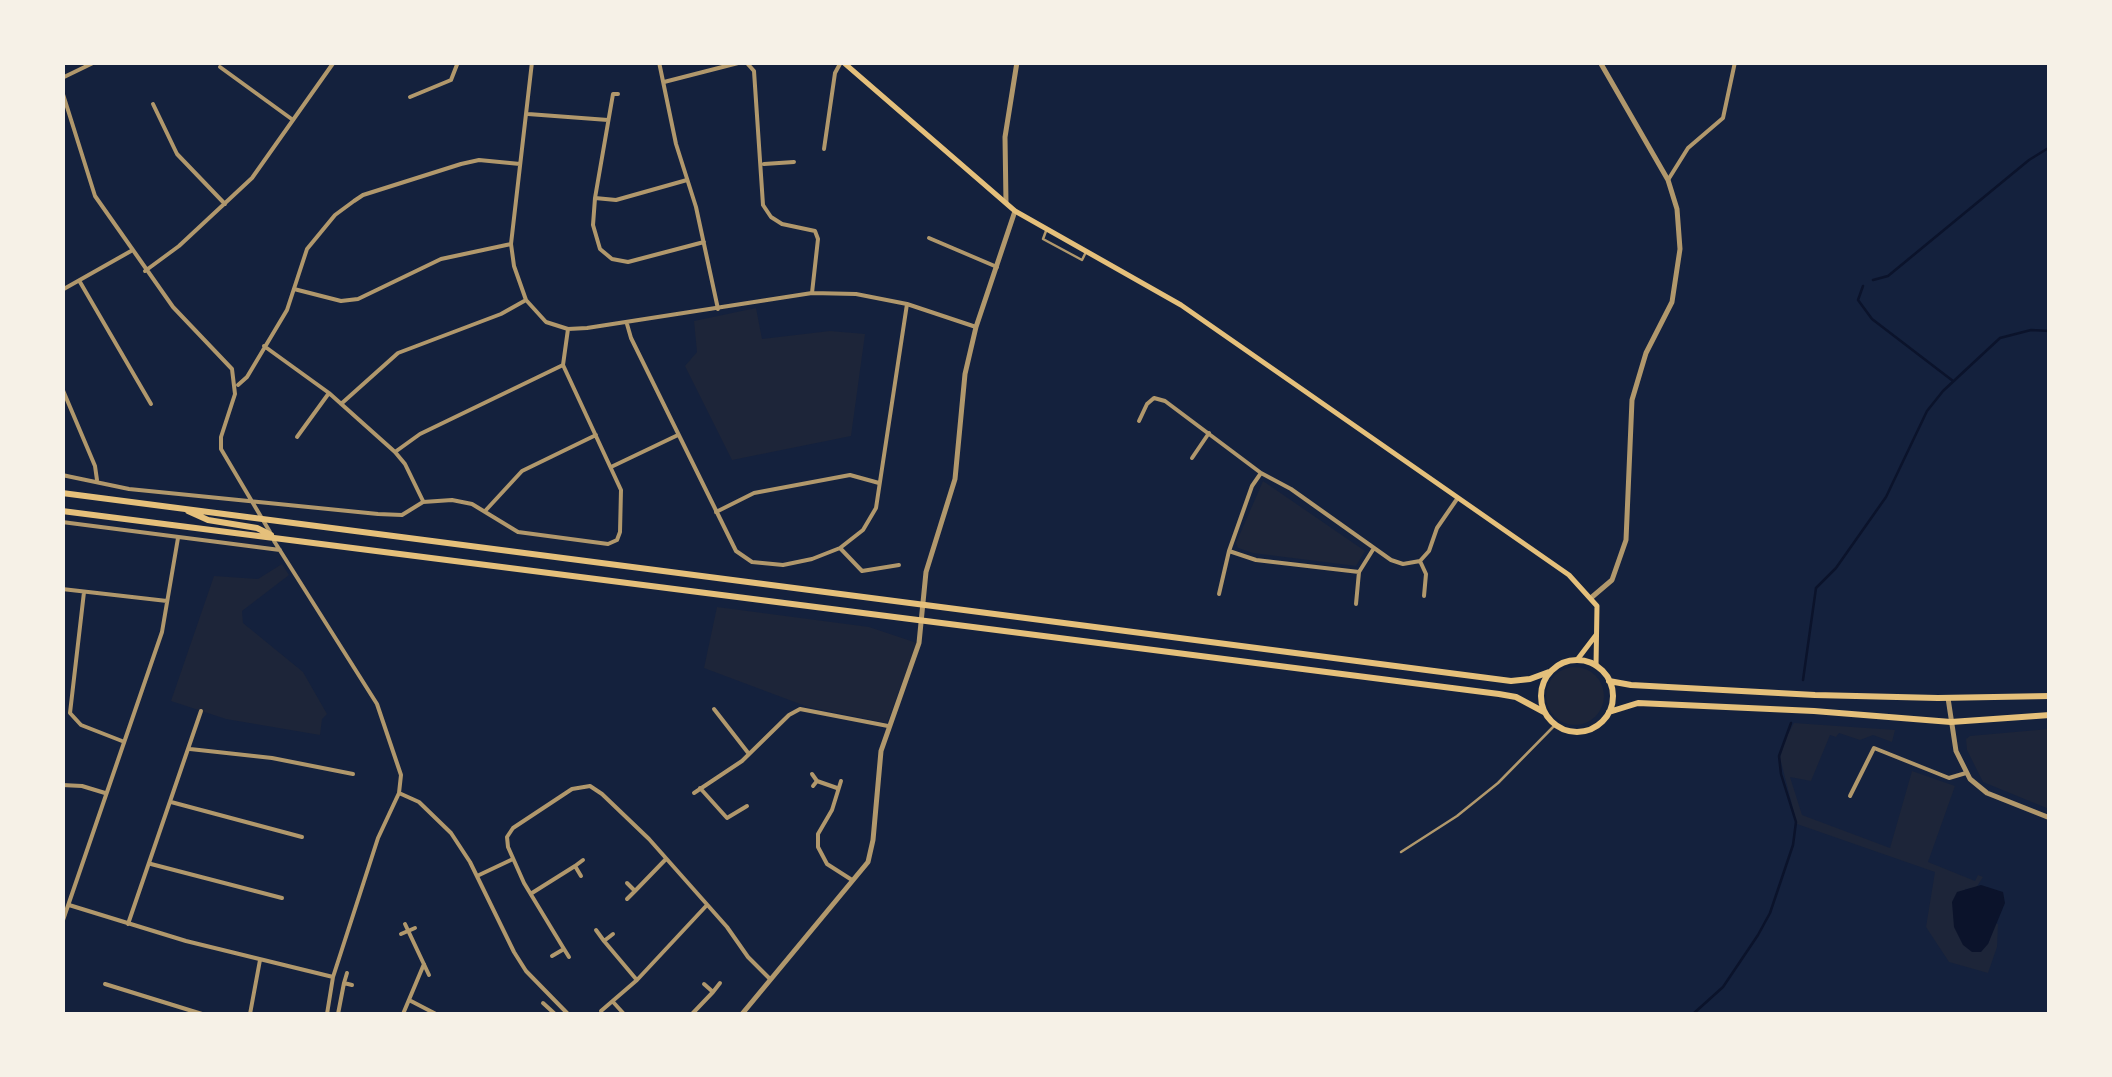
<!DOCTYPE html>
<style>
body{margin:0}
#map{position:relative;width:2112px;height:1077px;overflow:hidden;background:#14213d;font-family:Bitter,serif}
canvas{display:block}
.frame{position:absolute;inset:0;border:65px solid #f6f1e7;pointer-events:none}
</style>
<div id="map">
<canvas width="2112" height="1077"></canvas>
<div class="frame"></div>
</div>
<script>
const ctx = document.querySelector('canvas').getContext('2d');
ctx.lineJoin = 'round';
function fill(path, color) { ctx.fillStyle = color; ctx.fill(path, 'evenodd'); }
const poly = rows => new Path2D(rows.map(r => 'M' + r).join(''));
function trace(path, color, width, dash) { ctx.strokeStyle = color; ctx.lineWidth = width; ctx.lineCap = dash ? 'butt' : 'round'; ctx.setLineDash(dash || []); ctx.stroke(path); }
const green = poly([
 [756,308,762,339,830,331,865,334,851,436,732,460,685,366,697,352,694,321],
 [1263,481,1365,551,1356,566,1253,553,1238,548,1236,543],
 [282,564,289,575,242,611,243,623,303,672,327,714,322,719,320,735,226,719,171,701,214,576,258,579],
 [717,607,869,627,917,643,887,723,808,707,704,668],
 '1546 696a29 29 0 1 1 58 0a29 29 0 1 1-58 0Z',
 [1794,723,1895,730,1892,742,1873,735,1860,740,1839,733,1836,737,1830,735,1811,781,1790,777,1802,815,1890,848,1912,771,1955,786,1928,862,1975,881,1978,875,1983,877,1976,888,1965,889,1988,944,1995,923,1998,924,1997,947,1988,973,1949,962,1926,927,1935,872,1797,824,1780,758,1784,741],
 [2049,729,2049,809,1983,782,1967,750,1966,739,1970,736]
]);
const water = poly([
 [1981,885,2003,892,2005,903,1988,944,1981,952,1972,952,1963,945,1954,927,1952,902,1957,892]
]);
const stream = poly([
 [1873,280,1888,276,2029,160,2050,147],
 [1863,286,1858,300,1872,319,1953,381],
 [1803,680,1816,588,1836,568,1886,497,1927,411,1943,391,2000,338,2031,330,2050,331],
 [1693,1014,1723,987,1758,935,1770,913,1793,845,1796,822,1781,774,1779,756,1791,723]
]);
const service = poly([
 [1046,231,1043,239,1082,260,1086,252],
 [1401,852,1457,816,1498,783,1555,725]
]);
const minor = poly([
 [532,62,511,244,514,266,526,300,546,322,568,329,587,328,812,293,856,294,907,304,976,327],
 [659,62,676,144,696,207,718,309],
 [746,62,754,71,763,205,771,217,782,224,815,231,818,239,812,293],
 [220,67,293,120],
 [62,78,95,62],
 [664,82,742,62],
 [62,91,95,196,173,307,232,369,235,394,221,437,221,449,270,532],
 [618,94,613,94,595,198,593,225,600,249,612,259,628,262,704,242],
 [410,97,451,80,458,62],
 [153,104,177,154,225,204],
 [528,114,608,120],
 [824,149,835,73,841,62],
 [764,164,794,162],
 [1668,180,1688,148,1723,118,1735,62],
 [595,198,616,200,687,180],
 [929,238,997,267],
 [145,271,179,246,252,178,334,62],
 [80,282,151,404],
 [294,289,341,301,358,299,441,259,511,244],
 [62,290,131,251],
 [627,324,631,338,736,551,752,562,783,565,812,559,840,548,863,530,876,508,907,304],
 [264,346,329,393,395,452,405,464,423,501],
 [238,385,247,377,287,310,307,249,335,215,354,201,363,195,461,164,479,160,520,164],
 [62,388,95,466,97,480],
 [341,404,398,353,501,314,526,300],
 [1139,421,1147,404,1154,398,1165,401,1261,473,1291,489,1391,560,1403,564,1420,561,1429,551,1437,528,1457,499],
 [297,437,329,393],
 [395,452,420,434,563,365],
 [1192,458,1209,433],
 [611,467,678,435],
 [62,475,129,489,378,514,402,515,423,502,452,500,472,504,518,532,608,544,617,540,620,532,621,490,563,365,568,329],
 [486,510,522,471,596,435],
 [716,512,754,493,850,475,879,483],
 [62,522,280,550],
 [274,541,377,704,401,775,399,793,378,838,333,977,327,1014],
 [840,548,862,571,899,565],
 [1229,551,1256,560,1359,572],
 [1420,561,1426,574,1424,596],
 [62,589,167,601],
 [84,592,70,713,81,725,122,741],
 [1219,594,1229,551,1252,486,1261,473],
 [1356,604,1359,572,1374,548],
 [714,709,749,754],
 [190,749,272,758,353,774],
 [812,774,817,781,813,786],
 [817,781,837,788],
 [841,781,832,810,818,834,818,847,827,864,852,880],
 [62,785,82,786,105,793],
 [700,788,727,818,747,806],
 [399,793,419,802,451,833,470,862,514,952,526,971,568,1014],
 [694,793,742,761,789,715,800,709,888,726],
 [1850,796,1874,748,1949,778,1966,773],
 [171,802,302,837],
 [151,864,282,898],
 [477,876,513,859],
 [581,876,575,866,583,860],
 [627,883,635,891,627,899],
 [635,891,666,859],
 [532,893,575,866],
 [69,905,186,941,333,977],
 [62,923,162,632,178,538],
 [128,924,201,711],
 [405,924,429,975],
 [596,930,604,941,613,934],
 [401,934,415,928],
 [604,941,636,979],
 [564,949,524,883,508,847,507,837,513,828,572,789,590,786,602,794,649,839,727,927,748,957,769,978],
 [552,956,564,949,569,957],
 [347,973,344,983,352,985],
 [105,984,202,1014],
 [704,984,713,992,720,983],
 [409,1000,436,1014],
 [543,1003,555,1014],
 [614,1003,624,1014],
 [601,1011,637,980,707,905],
 [250,1014,260,960],
 [338,1014,344,983],
 [403,1014,424,964],
 [692,1014,713,992]
]);
const tertiary = poly([
 [1006,203,1005,137,1017,62],
 [1592,597,1612,580,1626,540,1632,400,1646,353,1672,302,1680,249,1677,209,1668,180,1600,62],
 [1948,698,1956,751,1970,779,1987,793,2050,818],
 [742,1014,868,862,873,840,881,751,919,643,926,572,955,479,965,374,976,327,1015,211]
]);
const secondary = poly([
 [843,62,1015,211,1181,305,1569,575,1597,606,1596,666],
 [1577,660,1596,635]
]);
const trunk = poly([
 [62,493,1511,681,1530,679,1549,672],
 [62,511,1499,694,1516,697,1544,712],
 [188,511,208,520,257,528,271,535],
 '1541 696a36 36 0 1 1 72 0a36 36 0 1 1-72 0Z',
 [1609,681,1631,685,1815,695,1938,698,2050,696],
 [1609,712,1638,703,1814,711,1951,722,2050,715]
]);
fill(green, '#1d2539');
fill(water, '#0b132b');
trace(stream, '#0b132b', 2.5);
trace(service, '#b1986c', 2.5);
trace(minor, '#b1986c', 4);
trace(tertiary, '#b1986c', 5);
trace(secondary, '#e5c07b', 5);
trace(trunk, '#e5c07b', 6);
</script>
